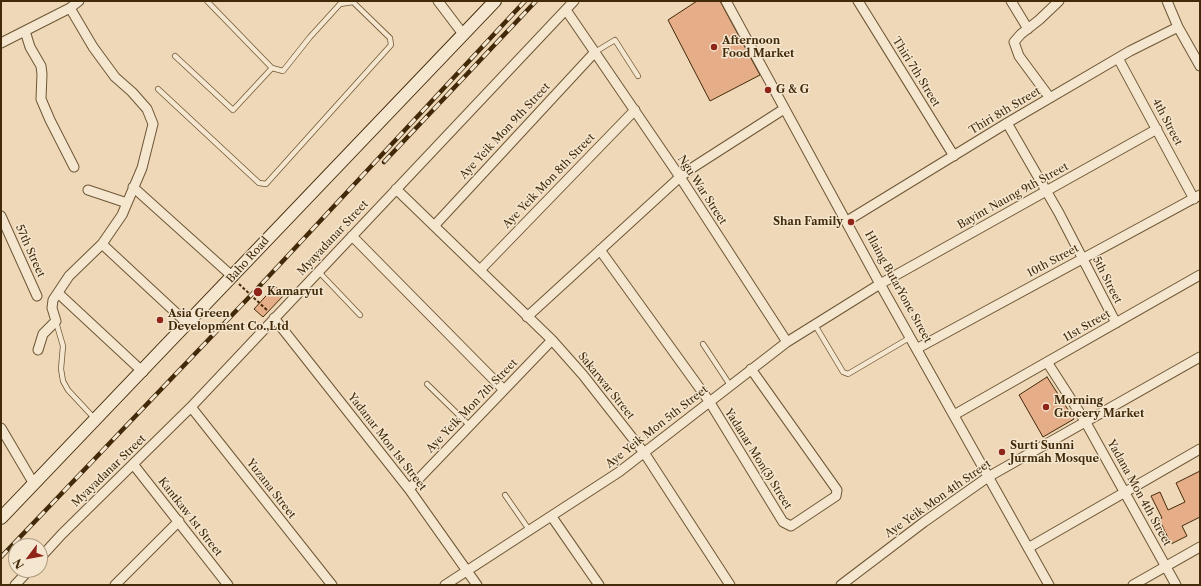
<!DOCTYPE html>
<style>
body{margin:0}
#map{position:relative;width:1201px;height:586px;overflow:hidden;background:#efd8b7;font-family:"Libre Caslon Text",serif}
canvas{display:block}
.frame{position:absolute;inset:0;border:2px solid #422a09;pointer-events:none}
.north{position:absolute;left:8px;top:538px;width:40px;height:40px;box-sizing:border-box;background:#f5e6d0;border:1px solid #ad9b80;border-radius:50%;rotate:238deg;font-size:11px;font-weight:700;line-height:16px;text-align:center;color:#422a09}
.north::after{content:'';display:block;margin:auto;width:14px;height:18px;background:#8f2418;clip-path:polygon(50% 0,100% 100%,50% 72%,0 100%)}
</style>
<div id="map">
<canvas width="1201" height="586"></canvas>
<div class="frame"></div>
<div class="north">N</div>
</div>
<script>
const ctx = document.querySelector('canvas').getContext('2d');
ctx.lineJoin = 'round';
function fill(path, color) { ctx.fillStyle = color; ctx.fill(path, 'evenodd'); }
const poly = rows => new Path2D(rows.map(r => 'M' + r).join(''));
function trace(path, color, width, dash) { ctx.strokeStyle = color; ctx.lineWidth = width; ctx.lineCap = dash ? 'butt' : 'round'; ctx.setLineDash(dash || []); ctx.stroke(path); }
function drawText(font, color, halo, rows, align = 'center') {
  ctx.font = font + ' "Libre Caslon Text",serif'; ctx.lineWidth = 3; ctx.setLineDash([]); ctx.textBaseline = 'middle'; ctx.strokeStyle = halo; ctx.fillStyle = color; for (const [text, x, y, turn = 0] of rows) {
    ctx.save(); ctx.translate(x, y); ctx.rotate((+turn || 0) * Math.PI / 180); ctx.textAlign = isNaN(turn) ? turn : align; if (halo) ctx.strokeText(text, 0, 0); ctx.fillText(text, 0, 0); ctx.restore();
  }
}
const building = poly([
 [697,1,720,1,760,75,710,101,668,20,697,1],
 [275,286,284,295,263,317,254,309,275,286],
 [1047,377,1074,419,1043,437,1019,395,1047,377],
 [1200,471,1200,517,1182,526,1187,536,1171,544,1159,519,1162,518,1151,496,1160,492,1168,510,1185,502,1176,483,1200,471]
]);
const path = poly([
 [239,284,268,311]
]);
const lane = poly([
 [595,52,615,40,638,76],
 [175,56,233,110,272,68],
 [158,89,259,183,266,184,391,45,390,38,353,2,340,4,310,37,283,71,272,68,207,1],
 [319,272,360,315],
 [56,322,63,346,61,369,63,381,68,390,95,419],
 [815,325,843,372,848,374,911,337],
 [703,344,730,385],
 [427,384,470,426],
 [505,495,530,531]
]);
const street = poly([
 [438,1,463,34],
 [726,1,880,284,1049,585],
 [858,1,954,156],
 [1011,1,1028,29],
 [1167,1,1178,27,1200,66],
 [566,10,680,177,787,342],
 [25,31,30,47,41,66,42,74,41,99,50,120,74,167],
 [1,43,70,8,79,1],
 [1118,58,1194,199],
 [1050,98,1019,56,1014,42,1021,34,1039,20,1059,1],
 [1007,123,1059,213,1116,323],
 [133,187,233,277],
 [396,189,552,340,583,375,645,454,730,585],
 [88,190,127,203],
 [1,216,37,296],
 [847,221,1007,123,1130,51,1178,27],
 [434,226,595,52],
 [352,236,504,390],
 [102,244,188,324],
 [600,250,709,401,783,522,791,526,836,496,837,490,751,369],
 [480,270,635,110],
 [58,293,143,372],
 [527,317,680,177,692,168,784,109],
 [274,318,409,489,477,585],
 [918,348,1200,195],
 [38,350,43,334,56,321,52,308,53,300,69,276,102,244,122,215,142,168,153,124,147,109,132,92,115,77,93,47,70,8],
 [1047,362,1085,421,1176,585],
 [191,407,332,585],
 [954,415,1200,275],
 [1,428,34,484],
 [133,464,228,585],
 [409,489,552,340],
 [552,517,599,585],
 [1028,548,1200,449],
 [40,558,62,534,191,407,574,1],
 [15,585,29,570],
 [115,585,179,521],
 [445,585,619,472,787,342,880,284,1157,129],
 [841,585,924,522,988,477,1200,357],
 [1133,585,1200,547]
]);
const secondary = poly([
 [1,518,495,1]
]);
const rail = poly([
 [384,162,536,1],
 [1,557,255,291,525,1]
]);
const markers = [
 [714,47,4,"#8f2418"],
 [768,90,4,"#8f2418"],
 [851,222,4,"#8f2418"],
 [258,292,5,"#8f2418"],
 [160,320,4,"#8f2418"],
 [1046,407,4,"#8f2418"],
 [1002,452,4,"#8f2418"]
];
const poiNames = [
 ["Afternoon",722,41],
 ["Food Market",722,54],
 ["G & G",776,90],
 ["Shan Family",843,222,"right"],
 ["Kamaryut",267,292],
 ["Asia Green",168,314],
 ["Development Co.,Ltd",168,327],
 ["Morning",1054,401],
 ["Grocery Market",1054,414],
 ["Surti Sunni",1010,446],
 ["Jurmah Mosque",1010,459]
];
const streetNames = [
 ["Thiri 7th Street",916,72,58],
 ["Thiri 8th Street",1005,111,-31],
 ["4th Street",1167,122,62],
 ["Aye Yeik Mon 9th Street",505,131,-47],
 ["Aye Yeik Mon 8th Street",549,181,-46],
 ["Ngu War Street",702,190,57],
 ["Bayint Naung 9th Street",1013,196,-29],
 ["Myayadanar Street",333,238,-47],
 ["57th Street",30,251,66],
 ["Baho Road",248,260,-48],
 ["10th Street",1053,261,-28],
 ["5th Street",1107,280,63],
 ["Hlaing ButarYone Street",898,287,61],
 ["11st Street",1087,326,-30],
 ["Sakarwar Street",606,386,51],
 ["Aye Yeik Mon 7th Street",472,406,-46],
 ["Aye Yeik Mon 5th Street",657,427,-38],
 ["Yadanar Mon 1st Street",387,442,52],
 ["Yadanar Mon(3) Street",758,459,58],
 ["Myayadanar Street",109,471,-44],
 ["Yuzana Street",271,489,52],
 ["Yadana Mon 4th Street",1139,493,61],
 ["Aye Yeik Mon 4th Street",938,499,-35],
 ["Kantkaw 1st Street",190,517,52]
];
fill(building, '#e5ad88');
trace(building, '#422a09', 1);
trace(lane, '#6d5634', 6);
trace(street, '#6d5634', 11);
trace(secondary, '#422a09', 14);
trace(path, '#422a09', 2, [3, 2]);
trace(lane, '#f5e6d0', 4.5);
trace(street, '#f5e6d0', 9);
trace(secondary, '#f5e6d0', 12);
trace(rail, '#422a09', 4.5);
trace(rail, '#f5e6d0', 3, [9]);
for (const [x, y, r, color] of markers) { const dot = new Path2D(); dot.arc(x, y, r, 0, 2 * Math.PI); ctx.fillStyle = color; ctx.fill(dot); trace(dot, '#f5e6d0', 1.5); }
drawText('bold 11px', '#422a09', '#f5e6d0', poiNames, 'left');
drawText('11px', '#422a09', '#f5e6d0', streetNames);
</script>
